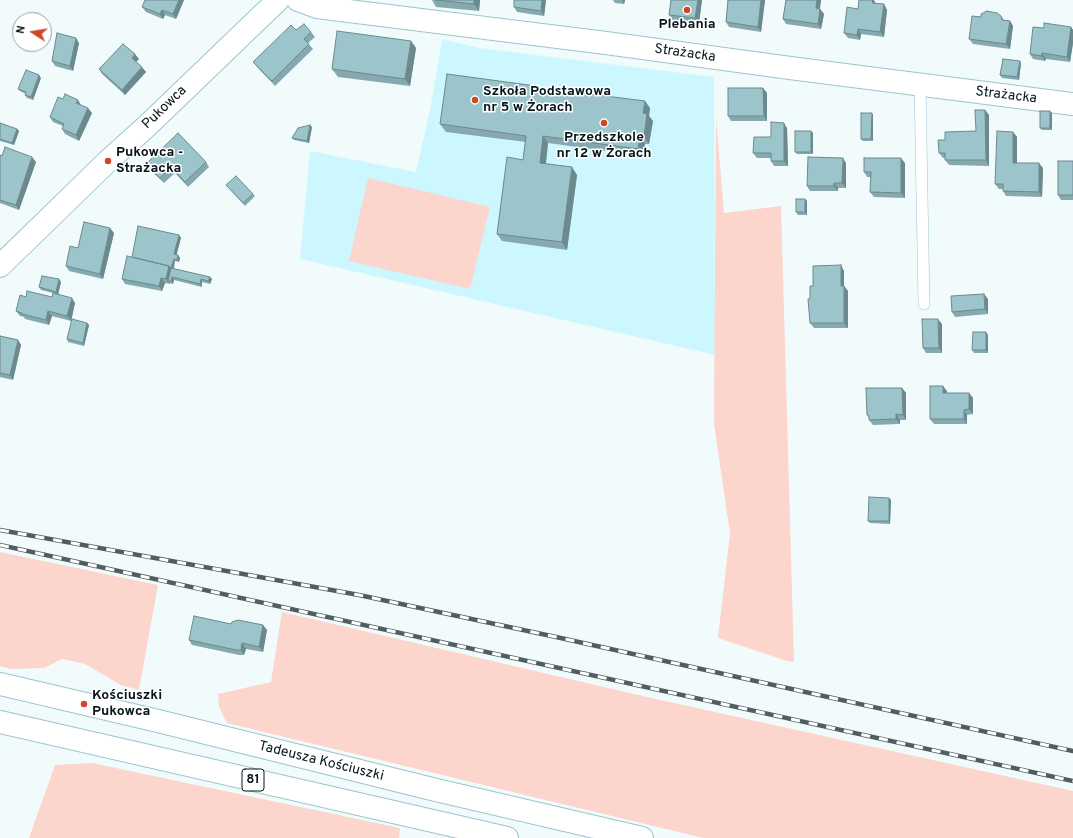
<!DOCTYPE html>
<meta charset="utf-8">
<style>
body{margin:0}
#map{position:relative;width:1073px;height:838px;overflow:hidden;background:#f2fbfc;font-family:Overpass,sans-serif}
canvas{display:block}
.north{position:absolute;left:12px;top:12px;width:40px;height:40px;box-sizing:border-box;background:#fff;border:1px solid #9ba2a3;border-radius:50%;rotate:282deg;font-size:11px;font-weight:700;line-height:16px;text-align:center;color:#061619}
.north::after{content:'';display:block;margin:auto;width:14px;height:18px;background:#d04627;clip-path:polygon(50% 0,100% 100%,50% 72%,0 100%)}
</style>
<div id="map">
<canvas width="1073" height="838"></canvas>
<div class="north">N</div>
</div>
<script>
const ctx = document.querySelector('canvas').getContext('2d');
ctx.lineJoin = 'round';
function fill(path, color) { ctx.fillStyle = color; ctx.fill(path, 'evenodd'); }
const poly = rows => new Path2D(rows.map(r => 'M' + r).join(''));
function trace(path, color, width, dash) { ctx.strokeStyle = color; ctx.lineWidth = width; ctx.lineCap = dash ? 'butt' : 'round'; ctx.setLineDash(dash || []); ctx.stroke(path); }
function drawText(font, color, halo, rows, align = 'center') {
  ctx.font = font + ' Overpass,sans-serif'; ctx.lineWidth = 3; ctx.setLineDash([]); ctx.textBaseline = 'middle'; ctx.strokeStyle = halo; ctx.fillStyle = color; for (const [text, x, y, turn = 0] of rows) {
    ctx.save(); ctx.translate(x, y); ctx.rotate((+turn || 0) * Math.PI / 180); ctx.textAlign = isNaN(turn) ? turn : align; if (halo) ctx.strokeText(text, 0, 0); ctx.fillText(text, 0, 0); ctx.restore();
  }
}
const built = poly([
 [442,39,479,48,714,77,715,355,300,259,310,151,416,172,430,110]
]);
const green = poly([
 [716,118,724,213,781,206,794,662,787,661,718,638,730,533,714,424],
 [368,178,490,207,470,289,349,261],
 [0,552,158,585,139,690,121,685,85,664,62,659,44,668,11,669,0,666],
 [282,612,647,697,1073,791,1073,838,703,838,227,723,219,707,218,694,271,682],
 [92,763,400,828,399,838,29,838,55,765]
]);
const service = poly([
 [920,85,924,304]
]);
const minor = poly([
 [298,0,317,7,606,43,790,68,1073,104],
 [0,266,108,161,148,125,278,0]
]);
const primary = poly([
 [0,684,158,721,436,790,642,838],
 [0,722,507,838]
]);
const rail = poly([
 [0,530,359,595,556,637,1073,751],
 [0,545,1073,781]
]);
const wall = poly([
 [184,0,176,19,165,15,163,19,146,12,142,7],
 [432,0,480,0,479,11,436,7],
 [514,0,546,0,544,16,517,12,514,7],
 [613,0,625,0,624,4,615,3],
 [671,0,702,0,699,23,673,20,669,15],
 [728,0,765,0,761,32,729,27,726,22],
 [786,0,821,0,820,9,824,14,821,29,786,24,783,19],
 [876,4,884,4,887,10,884,37,861,34,860,40,848,38,844,33,858,9],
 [1001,16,1004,20,1010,21,1013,26,1010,49,973,44,969,39,981,17],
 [1071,27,1073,30,1073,43,1070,62,1046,59,1045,61,1033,59,1030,54,1044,28],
 [296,30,311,32,315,37,308,43,313,49,275,86,257,67,253,62],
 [411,41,416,48,410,86,338,77,332,69],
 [79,43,73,71,55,66,52,61],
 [139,59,136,62,146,72,125,95,102,74,99,69],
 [1021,63,1019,80,1002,78,1000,75],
 [41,78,33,100,27,98,25,95,26,94,20,91,18,89],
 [763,88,767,93,767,121,731,121,728,116],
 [539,92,650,108,649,116,653,121,649,144,645,144,643,156,548,143,546,164,577,175,567,250,502,241,497,234,523,160,526,142,446,132,440,124],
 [63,99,81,105,92,113,79,141,65,134,62,129,63,126,53,122,50,117],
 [985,110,989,115,989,166,949,165,945,160,945,158,943,158,939,153,945,140,976,131],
 [1052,113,1052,130,1042,130,1040,128],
 [873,115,873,141,863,141,861,139],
 [0,123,17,129,19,131,14,145,0,141],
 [312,127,309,143,294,140,292,138],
 [787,128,788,166,774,166,771,161,771,158,757,158,753,153,771,137],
 [811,131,813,133,813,154,797,154,795,152],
 [1013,132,1017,137,1017,163,1043,168,1042,197,1006,196,1003,191,1003,189,999,189,995,184],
 [0,155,36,162,19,210,0,203],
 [1073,161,1073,200,1061,200,1058,195],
 [206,162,209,167,188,187,175,173,164,183,149,169,146,164],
 [846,163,846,188,838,188,838,191,810,191,807,186],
 [905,163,905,198,874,197,870,192,871,177,867,177,864,172],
 [226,185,253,194,255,196,245,206],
 [805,199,807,201,807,215,798,215,796,212],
 [114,233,103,279,69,271,66,266],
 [179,235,181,238,176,255,178,255,180,258,179,262,175,261,174,269,210,277,212,279,210,284,202,282,202,287,174,280,173,284,170,283,170,284,165,283,162,291,125,284,122,279,132,257],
 [844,271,844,286,848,291,848,328,814,328,810,323,810,299,813,286],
 [61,282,58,294,75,303,71,321,52,316,49,325,25,319,24,317,20,316,16,311,26,297,52,297,53,293,41,290,39,287],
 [988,299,988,314,955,317,952,312],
 [87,323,89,325,84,346,68,342,67,339],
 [942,324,942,353,926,353,923,348],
 [986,332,988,335,988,353,974,353,972,350],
 [0,336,18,340,21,345,13,380,0,377],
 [902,388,906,393,906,420,900,420,900,424,873,425,869,420,869,418,867,415],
 [947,391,947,393,969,393,973,398,973,414,967,415,967,424,934,424,930,419],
 [889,498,891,500,890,524,870,523,868,521],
 [231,624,263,625,267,630,263,652,246,649,244,655,239,655,192,645,189,640]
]);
const shadedWall = poly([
 [179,0,184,0,176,19,173,14],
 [474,0,480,0,479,11,474,4],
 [542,0,546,0,544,16,541,11],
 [622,0,625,0,624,4],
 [698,0,702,0,699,23,695,18],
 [761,0,765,0,761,32,758,27],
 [817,0,821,0,819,13,816,8],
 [873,0,874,0,876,4,872,3],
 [884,4,887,10,884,37,880,32],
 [820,9,824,14,821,29,818,24],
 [162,10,165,15,163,19,160,14],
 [1010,21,1013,26,1010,49,1006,44],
 [1071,27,1073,30,1073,43,1070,62,1067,57],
 [858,29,861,34,860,40,857,35],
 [76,38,79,43,73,71,70,66],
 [411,41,416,48,410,86,405,79],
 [1042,53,1046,59,1045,61,1042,56],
 [135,54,139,59,135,63,132,58],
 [1020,61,1021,63,1019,80,1017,77],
 [142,67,146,72,125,95,122,90],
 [39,75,41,78,33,100,31,97],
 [536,86,541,94,535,91],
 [763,88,767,93,767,121,764,116],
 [78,100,81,105,76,103],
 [645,101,650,108,649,116,653,121,649,144,644,137,643,113],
 [88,108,92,113,79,141,76,135],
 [985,110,989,115,989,166,986,160],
 [1050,111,1052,113,1052,130,1050,128],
 [872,113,873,115,873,141,871,139],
 [784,123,787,128,788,166,784,161],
 [310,125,312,127,309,143,307,141],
 [17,129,19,131,14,145,12,143],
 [811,131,813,133,813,154,811,152],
 [1013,132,1017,137,1017,168,1013,163],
 [543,136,548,143,545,170,540,163],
 [640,136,645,144,643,156,638,149],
 [32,157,36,162,19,210,16,205],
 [843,158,846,163,846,188,842,183],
 [901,158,905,163,905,198,901,193],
 [1039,163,1043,168,1042,197,1039,192],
 [572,167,577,175,567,250,562,242],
 [834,183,838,188,838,191,834,186],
 [805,199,807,201,807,215,805,212],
 [110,228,114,233,103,279,100,274],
 [179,235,181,238,176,257,174,254],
 [178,255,180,258,179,262,177,260],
 [174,259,175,261,170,281,168,281,170,283,170,284,166,279,169,266],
 [841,265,844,271,844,286,848,291,848,328,844,323,841,286],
 [172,277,174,280,173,284,171,281],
 [210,277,212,279,210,284,208,281],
 [161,278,165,283,162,291,159,286],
 [59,279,61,282,58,295,56,292],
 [201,279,202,282,202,287,200,284],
 [984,294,988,299,988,314,985,309],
 [72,298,75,303,71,321,67,316],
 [48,311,52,316,49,325,46,320],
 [938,319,942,324,942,353,939,348],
 [87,323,89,325,84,346,83,343],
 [986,332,988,335,988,353,986,350],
 [18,340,21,345,13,380,10,375],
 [943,386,947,391,947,398,943,393],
 [902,388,906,393,906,420,903,415],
 [969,393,973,398,973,414,969,409],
 [964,410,967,415,967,424,964,419],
 [896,414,900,420,900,424,896,419],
 [889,498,891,500,890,524,889,521],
 [263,625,267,630,263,652,259,647],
 [242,643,246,649,244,655,241,650]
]);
const building = poly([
 [145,0,179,0,173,14,162,10,160,14,142,7,145,0],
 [436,0,474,0,474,4,436,0],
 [514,0,542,0,541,11,514,7,514,0],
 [671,0,698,0,695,18,669,15,671,0],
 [728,0,761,0,758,27,726,22,728,0],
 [786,0,817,0,816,8,820,9,818,24,783,19,786,0],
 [859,0,873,0,872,3,884,4,880,32,858,29,857,35,844,33,847,7,858,9,859,0],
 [987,11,997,13,1001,16,1002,20,1010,21,1006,44,969,39,972,16,981,17,981,14,987,11],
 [1044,23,1071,27,1067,57,1042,53,1042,56,1030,54,1033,27,1044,28,1044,23],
 [304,24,311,32,304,39,309,44,272,81,253,62,291,25,296,30,304,24],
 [337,31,411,41,405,79,332,69,337,31],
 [57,33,76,38,70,66,52,61,57,33],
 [123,44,135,54,132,58,142,67,122,90,99,69,123,44],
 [1003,59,1020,61,1017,77,1000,75,1003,59],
 [26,70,39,75,31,97,25,95,26,92,18,89,26,70],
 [447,74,536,86,535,91,558,94,558,90,645,101,643,113,647,114,644,137,640,136,638,149,543,136,540,163,572,167,562,242,497,234,507,157,523,160,526,136,440,124,447,74],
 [728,88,763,88,764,116,728,116,728,88],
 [65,94,78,100,76,103,88,108,76,135,62,129,64,124,50,117,58,97,63,99,65,94],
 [975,110,985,110,986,160,945,160,945,153,939,153,938,140,945,140,945,132,976,131,975,110],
 [1040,111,1050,111,1050,128,1040,128,1040,111],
 [861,113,872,113,871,139,861,139,861,113],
 [771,122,784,123,784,161,771,161,771,153,753,153,754,137,771,137,771,122],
 [0,123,17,129,12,143,0,139,0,123],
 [310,125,307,141,292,138,298,128,310,125],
 [795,131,811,131,811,152,795,152,795,131],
 [997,131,1013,132,1013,163,1039,163,1039,192,1003,191,1003,184,995,184,997,131],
 [178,133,206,162,185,182,171,167,160,178,146,164,178,133],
 [5,147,32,157,16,205,0,200,0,155,2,156,5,147],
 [808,157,843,158,842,183,834,183,834,186,807,186,808,157],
 [864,158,901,158,901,193,870,192,871,172,864,172,864,158],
 [1058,161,1073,161,1073,195,1058,195,1058,161],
 [236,176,253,194,243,203,226,185,236,176],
 [796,199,805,199,805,212,796,212,796,199],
 [84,222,110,228,100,274,66,266,70,246,78,248,84,222],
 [138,226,179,235,174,254,178,255,177,260,174,259,171,268,169,266,132,257,138,226],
 [127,256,169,266,166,279,161,278,159,286,122,279,127,256],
 [841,265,841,286,844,286,844,323,810,323,808,299,810,299,810,286,813,286,813,266,841,265],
 [171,268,210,277,208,281,201,279,200,284,172,277,171,281,168,281,171,268],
 [42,276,59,279,56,292,39,287,42,276],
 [27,291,52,297,53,293,72,298,67,316,48,311,46,320,22,314,22,313,16,311,20,295,26,297,27,291],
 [984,294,985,309,952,312,951,296,984,294],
 [72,319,87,323,83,343,67,339,72,319],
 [922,319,938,319,939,348,923,348,922,319],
 [973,332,986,332,986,350,972,350,973,332],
 [0,336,18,340,10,375,0,373,0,336],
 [930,386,943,386,943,393,969,393,969,409,964,410,964,419,930,419,930,386],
 [866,388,902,388,903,415,896,414,896,419,869,420,869,416,867,415,866,388],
 [869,497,889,498,889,521,868,521,869,497],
 [194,616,231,624,232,622,238,620,263,625,259,647,242,643,241,650,236,650,189,640,194,616]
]);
const markers = [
 [687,10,4,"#d04627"],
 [475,100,4,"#d04627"],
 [604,123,4,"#d04627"],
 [108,161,4,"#d04627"],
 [84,704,4,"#d04627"]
];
const shields = [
 [253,780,22]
];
const shieldNames = [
 ["81",253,780]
];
const poiNames = [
 ["Plebania",687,25,"center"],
 ["Szkoła Podstawowa",483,92],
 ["nr 5 w Żorach",483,108],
 ["Przedszkole",604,138,"center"],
 ["nr 12 w Żorach",604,154,"center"],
 ["Pukowca -",116,153],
 ["Strażacka",116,169],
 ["Kościuszki",92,696],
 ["Pukowca",92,712]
];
const streetNames = [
 ["Strażacka",685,54,8],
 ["Strażacka",1006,96,7],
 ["Pukowca",165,108,-44],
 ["Tadeusza Kościuszki",321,762,14]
];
fill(built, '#cdf7fe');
fill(green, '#fcd5cc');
trace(service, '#9cc5cc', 12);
trace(minor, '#9cc5cc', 24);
trace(primary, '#9cc5cc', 24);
trace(service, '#fff', 11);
trace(minor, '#fff', 22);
trace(primary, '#fff', 22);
trace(rail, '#515e61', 4.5);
trace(rail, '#fff', 3, [9]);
fill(wall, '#85a9af');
fill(shadedWall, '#6c898e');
fill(building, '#9bc4cb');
trace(building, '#6c898e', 1);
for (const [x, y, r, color] of markers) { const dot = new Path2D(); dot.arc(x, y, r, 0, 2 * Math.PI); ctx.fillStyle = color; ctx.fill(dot); trace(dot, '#fff', 1.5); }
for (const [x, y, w] of shields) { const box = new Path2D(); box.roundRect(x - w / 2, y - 11, w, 22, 3); ctx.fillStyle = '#fff'; ctx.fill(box); trace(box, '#061619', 1); }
drawText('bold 13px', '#061619', null, shieldNames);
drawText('bold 14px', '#061619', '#fff', poiNames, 'left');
drawText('14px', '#061619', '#fff', streetNames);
</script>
